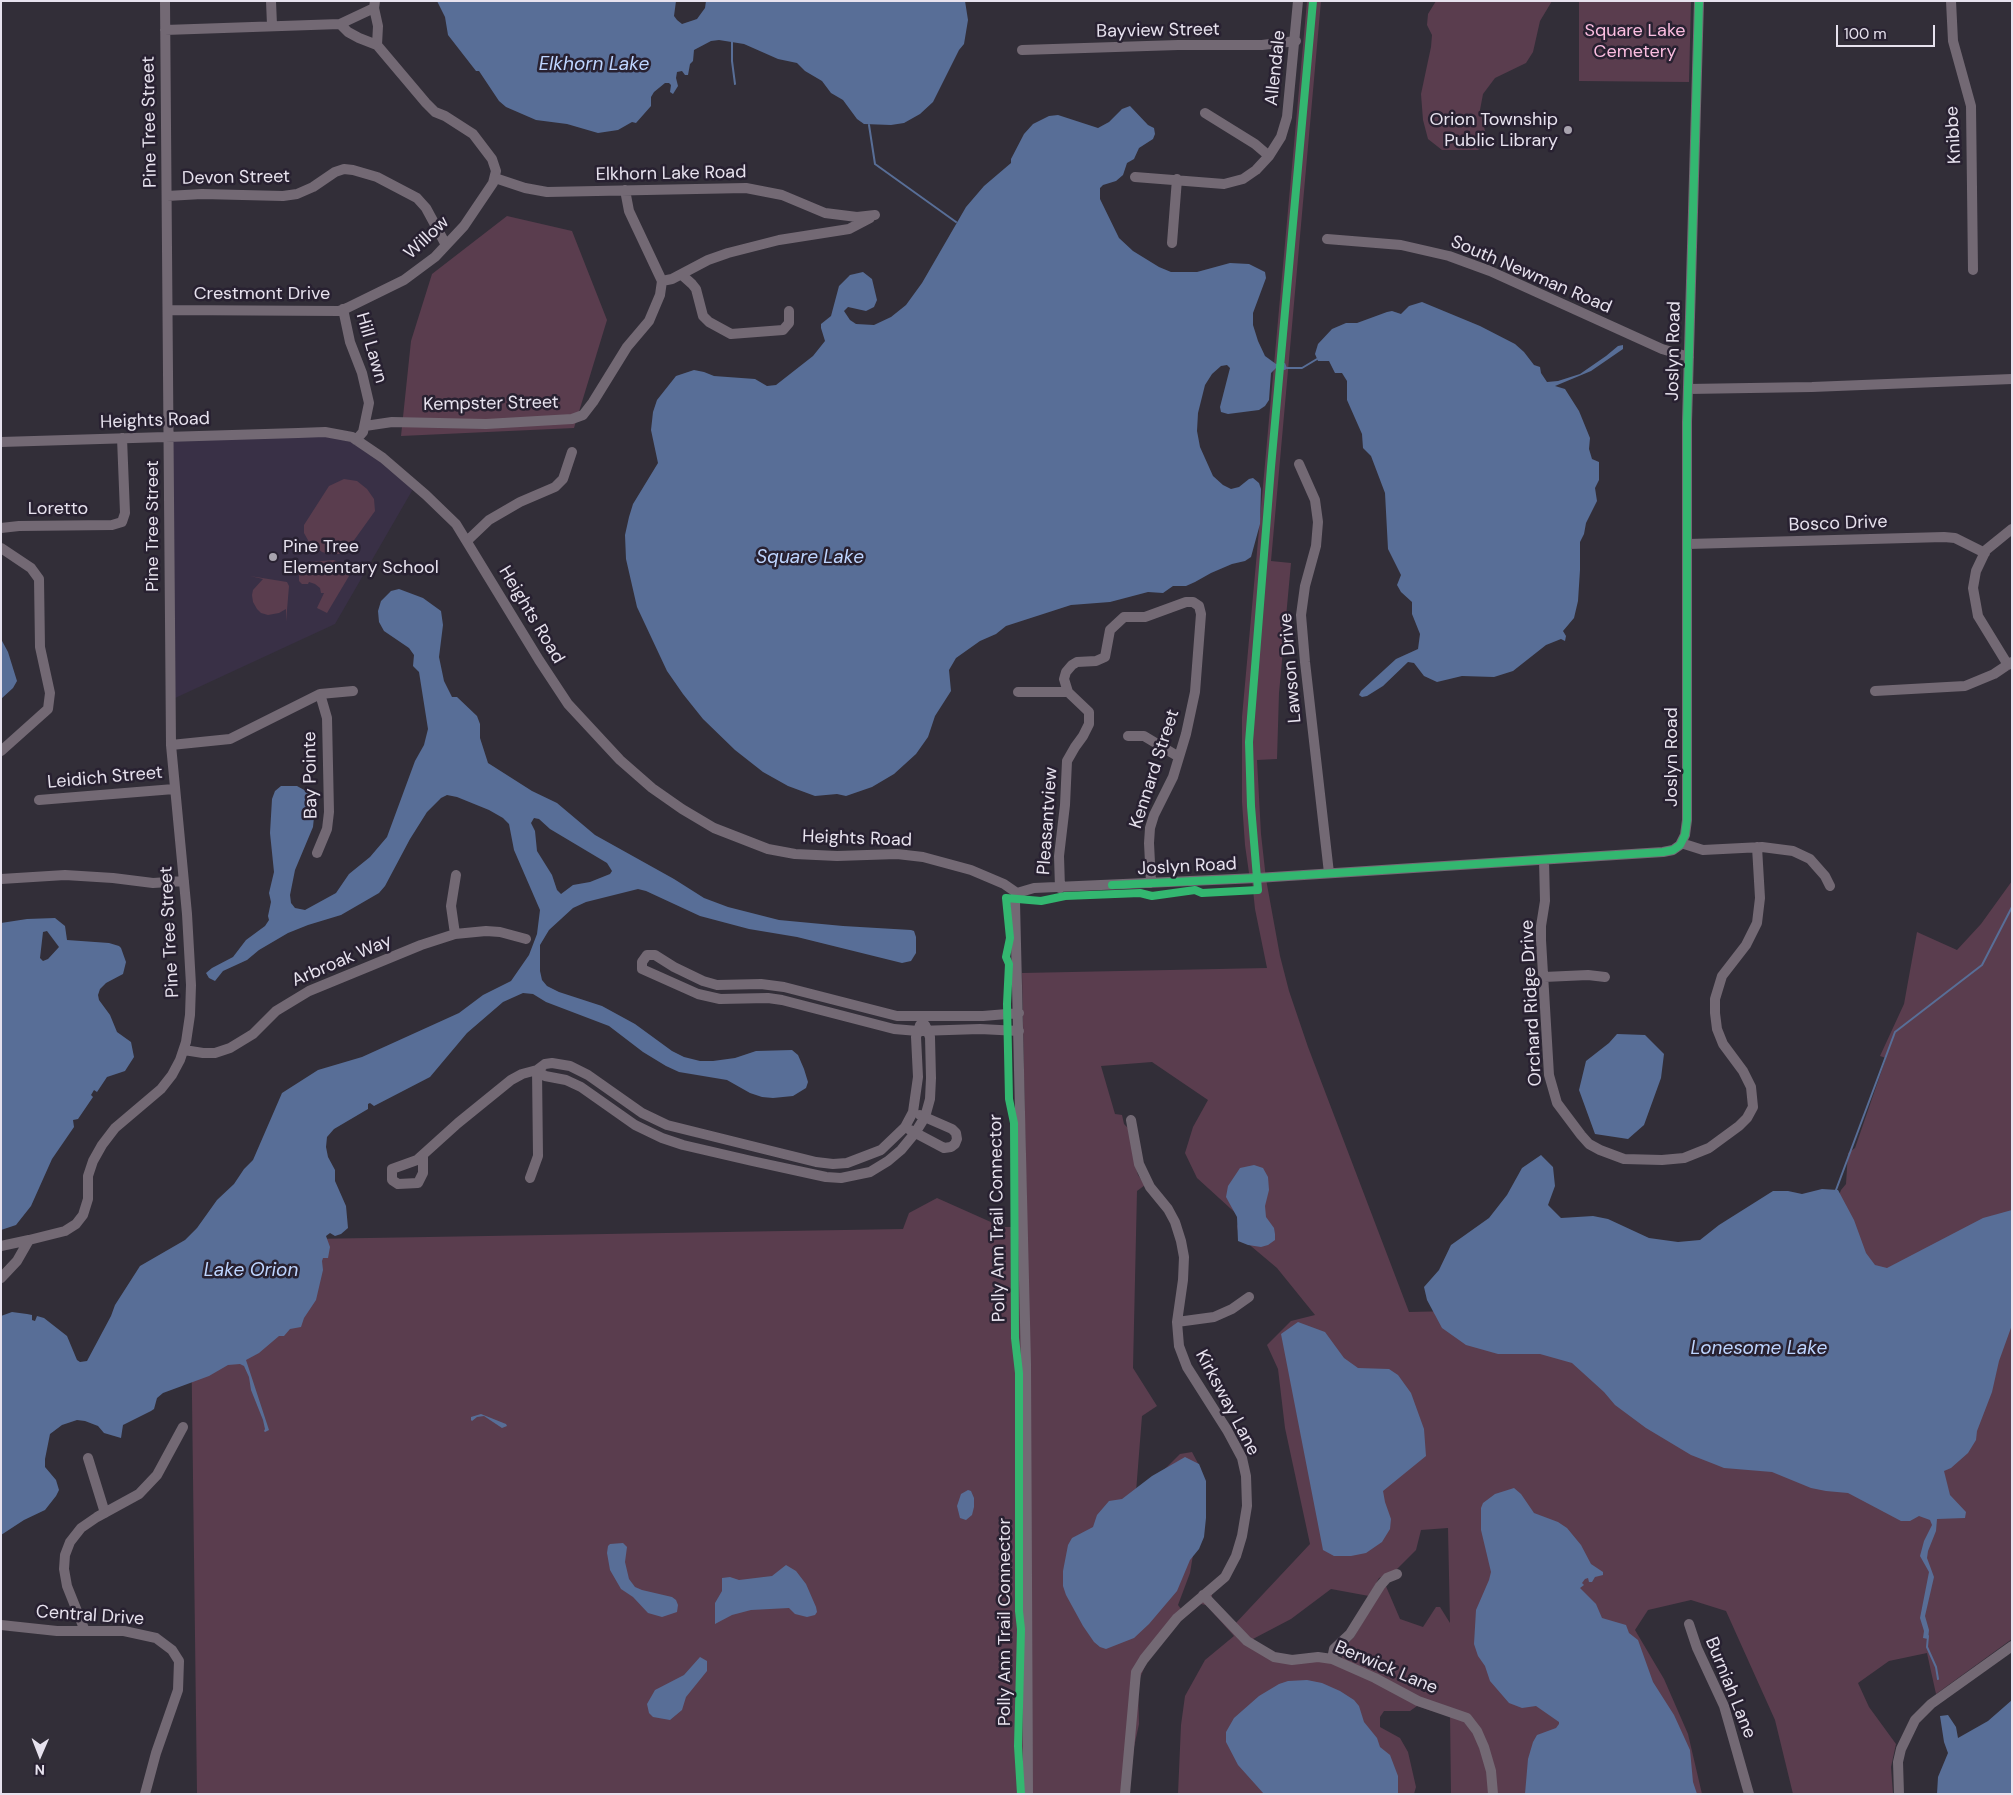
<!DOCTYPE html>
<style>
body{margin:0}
#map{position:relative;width:2013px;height:1795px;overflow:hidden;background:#322e38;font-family:"DM Sans",sans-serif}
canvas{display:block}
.frame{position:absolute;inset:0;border:2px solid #e7e2ee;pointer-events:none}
.north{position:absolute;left:15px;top:1730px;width:50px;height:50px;-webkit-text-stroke:4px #282131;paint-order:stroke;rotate:181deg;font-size:14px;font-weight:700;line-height:20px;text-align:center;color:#e7e2ee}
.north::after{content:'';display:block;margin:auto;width:18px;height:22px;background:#e7e2ee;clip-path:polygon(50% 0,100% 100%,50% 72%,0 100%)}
.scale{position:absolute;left:1836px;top:25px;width:99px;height:22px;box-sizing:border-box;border:2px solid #e7e2ee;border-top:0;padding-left:6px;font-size:15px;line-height:18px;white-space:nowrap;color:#e7e2ee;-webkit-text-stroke:4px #282131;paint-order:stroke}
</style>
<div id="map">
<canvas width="2013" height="1795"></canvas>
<div class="frame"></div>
<div class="north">N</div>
<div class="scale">100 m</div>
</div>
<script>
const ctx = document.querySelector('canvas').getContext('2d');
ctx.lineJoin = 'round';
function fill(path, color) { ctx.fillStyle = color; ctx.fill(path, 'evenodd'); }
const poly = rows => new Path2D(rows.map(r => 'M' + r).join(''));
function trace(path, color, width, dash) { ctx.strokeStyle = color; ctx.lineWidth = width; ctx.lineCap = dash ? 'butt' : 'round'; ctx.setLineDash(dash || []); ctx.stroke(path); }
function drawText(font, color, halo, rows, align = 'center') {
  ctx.font = font + ' "DM Sans",sans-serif'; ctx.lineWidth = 5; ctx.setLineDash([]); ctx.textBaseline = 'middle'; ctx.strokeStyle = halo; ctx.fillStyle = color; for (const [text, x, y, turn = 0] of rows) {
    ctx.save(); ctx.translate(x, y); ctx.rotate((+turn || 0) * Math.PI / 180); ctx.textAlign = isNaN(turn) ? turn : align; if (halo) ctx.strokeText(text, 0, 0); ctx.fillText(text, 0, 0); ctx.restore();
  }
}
const built = poly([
 [332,436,349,439,364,447,413,489,335,624,173,699,171,439]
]);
const green = poly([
 [1307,1,1321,1,1271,561,1291,563,1279,693,1277,759,1257,760,1261,834,1266,879,1280,956,1289,991,1308,1047,1409,1312,1454,1311,1784,1246,1832,1215,1841,1190,1846,1184,1848,1153,1855,1148,1886,1058,1880,1056,1904,1004,1917,932,1957,950,1981,924,2012,881,2012,1639,1936,1694,1927,1653,1889,1661,1858,1683,1869,1707,1896,1744,1891,1767,1893,1794,1793,1794,1775,1720,1726,1611,1691,1600,1648,1610,1635,1630,1664,1679,1688,1734,1702,1794,1451,1794,1450,1713,1432,1711,1417,1706,1410,1711,1384,1711,1380,1717,1380,1727,1400,1738,1408,1752,1416,1787,1414,1794,1178,1794,1181,1725,1185,1696,1205,1660,1234,1636,1206,1605,1201,1604,1179,1622,1147,1661,1138,1683,1139,1724,1134,1747,1129,1794,197,1794,190,1241,903,1229,909,1213,937,1198,1002,1227,1027,1227,1022,973,1267,968,1255,909,1252,880,1250,880,1245,845,1242,802,1242,717],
 [1152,1062,1208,1100,1193,1127,1185,1153,1197,1178,1241,1218,1237,1226,1239,1236,1277,1268,1315,1315,1291,1321,1267,1345,1278,1369,1285,1428,1310,1544,1234,1625,1212,1601,1212,1593,1181,1609,1178,1605,1190,1573,1196,1537,1201,1469,1192,1452,1180,1454,1150,1484,1136,1492,1142,1416,1157,1406,1133,1368,1137,1191,1145,1185,1138,1175,1135,1164,1130,1130,1124,1124,1122,1115,1115,1114,1101,1066],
 [1448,1528,1450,1623,1440,1607,1436,1607,1423,1627,1400,1619,1385,1584,1354,1637,1341,1649,1342,1659,1291,1657,1264,1650,1251,1640,1291,1619,1331,1589,1369,1596,1379,1578,1394,1572,1416,1550,1421,1530],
 [1436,1,1552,1,1540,21,1533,52,1526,63,1495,78,1483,94,1480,110,1486,135,1486,143,1478,150,1442,150,1428,139,1423,120,1421,94,1431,47,1432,35,1427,25,1428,14],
 [1579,1,1691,1,1689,82,1579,81],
 [507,216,572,231,607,320,574,428,401,436,411,341,432,274],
 [344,479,357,481,367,489,374,499,375,511,347,550,339,554,330,554,322,552,309,542,304,533,304,525,329,486],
 [334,560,352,571,327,613,317,608,324,593,321,593,320,588,315,584,309,582,308,584,302,584,299,581,299,571,305,569,310,562],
 [250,576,287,582,289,586,286,622,286,609,279,613,268,615,261,613,257,609,253,602,252,595,253,590,263,579]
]);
const water = poly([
 [437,1,676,1,674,16,677,20,682,24,697,19,705,8,706,1,965,1,968,20,964,44,959,50,933,102,920,114,904,123,891,125,864,124,857,119,843,100,831,93,822,81,805,71,797,63,778,59,744,44,719,40,711,41,694,50,693,61,690,64,688,75,685,75,682,71,677,72,676,78,678,86,673,94,670,92,671,85,669,83,665,83,654,92,651,97,651,106,636,123,632,122,618,130,598,133,567,124,536,120,506,107,499,101,479,71,476,71,448,35,445,17],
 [1130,106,1148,125,1154,128,1155,134,1153,139,1139,148,1134,159,1127,163,1123,175,1116,181,1103,185,1100,188,1100,199,1119,238,1133,251,1159,267,1171,272,1197,272,1230,263,1249,264,1265,272,1266,278,1253,313,1253,325,1258,341,1265,356,1276,364,1285,363,1287,368,1285,370,1276,368,1271,373,1269,400,1265,406,1259,410,1228,414,1221,412,1220,407,1230,368,1227,365,1221,366,1212,374,1205,385,1198,413,1197,431,1200,447,1213,476,1223,485,1231,489,1239,487,1249,479,1253,478,1259,483,1261,489,1260,524,1251,557,1245,561,1232,564,1211,573,1195,582,1186,586,1173,586,1163,593,1148,592,1110,602,1071,605,1006,626,996,634,980,641,956,658,949,670,951,691,935,716,928,737,916,754,894,774,872,787,846,796,837,794,815,796,788,786,763,772,735,750,703,719,683,694,667,671,637,607,626,559,625,535,629,517,633,504,658,463,651,430,653,412,657,400,676,376,694,370,704,372,714,376,755,379,767,386,776,385,813,356,825,341,821,328,821,324,831,316,839,286,850,275,863,272,872,279,877,300,874,307,866,311,848,307,844,311,850,320,856,324,874,325,891,317,906,305,922,283,966,207,984,186,1011,163,1011,159,1024,134,1033,124,1049,116,1058,115,1098,128,1109,122,1122,109],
 [1422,302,1480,326,1515,344,1524,352,1534,365,1540,367,1541,373,1547,382,1558,381,1580,374,1606,356,1618,346,1623,345,1623,349,1591,371,1555,386,1565,389,1579,411,1590,438,1589,449,1592,459,1599,462,1599,480,1595,488,1597,501,1586,523,1584,534,1580,542,1580,570,1578,601,1574,618,1563,631,1566,636,1565,641,1561,639,1546,645,1513,671,1494,677,1462,676,1437,682,1424,676,1414,663,1408,662,1383,686,1367,696,1362,697,1359,695,1361,691,1396,659,1418,649,1420,634,1412,614,1412,602,1401,592,1397,585,1401,575,1388,549,1385,493,1371,456,1363,448,1362,434,1347,400,1347,381,1342,373,1335,373,1329,361,1318,361,1315,354,1318,344,1332,329,1346,323,1357,323,1387,312,1392,311,1401,314,1409,306],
 [399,589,423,598,441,611,443,625,439,657,444,681,452,697,457,697,477,716,480,724,480,738,488,763,532,791,557,803,595,835,674,879,704,898,728,907,779,920,843,926,911,930,914,931,916,937,916,953,911,961,902,963,797,937,749,929,700,916,646,891,638,889,586,902,573,908,549,930,540,945,540,971,542,980,547,986,559,992,602,1006,635,1024,672,1051,684,1057,700,1061,713,1061,735,1058,756,1051,792,1050,798,1055,804,1069,808,1082,806,1088,793,1096,773,1098,762,1097,750,1093,727,1080,679,1072,666,1066,643,1052,609,1026,546,1002,533,994,523,993,503,1002,467,1033,430,1077,374,1106,370,1103,368,1104,368,1109,334,1129,327,1137,326,1147,328,1157,335,1170,335,1181,346,1206,348,1228,341,1234,335,1236,330,1233,326,1236,330,1247,328,1258,323,1258,322,1261,323,1270,316,1300,304,1318,301,1327,290,1329,284,1336,279,1336,259,1353,246,1360,269,1430,265,1432,264,1431,265,1429,263,1420,251,1390,249,1377,244,1366,240,1364,228,1365,209,1376,163,1393,157,1398,154,1409,151,1411,123,1425,121,1438,104,1433,98,1426,85,1421,77,1420,62,1425,50,1434,45,1459,45,1467,56,1480,59,1490,56,1496,45,1510,24,1520,1,1535,1,1316,12,1312,27,1314,32,1315,32,1320,35,1321,37,1316,44,1318,67,1336,77,1360,80,1362,87,1361,111,1316,115,1305,140,1266,185,1240,197,1228,217,1200,234,1184,244,1169,253,1160,282,1093,318,1070,362,1057,459,1013,483,995,511,981,529,955,537,934,540,910,514,850,509,824,503,818,489,810,457,797,447,795,441,798,427,812,410,839,385,886,379,893,341,915,308,925,288,933,259,950,247,960,223,971,215,981,209,978,206,973,212,968,233,957,246,940,265,926,269,920,268,916,271,902,269,893,274,872,270,833,272,799,275,791,281,786,297,786,306,791,311,795,315,807,313,827,295,870,290,895,291,903,295,908,305,910,336,893,349,874,370,857,387,837,415,761,424,745,428,729,419,672,413,666,414,655,409,648,384,631,379,622,378,611,381,601,391,591],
 [534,818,539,819,550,829,607,863,612,871,610,874,590,882,573,885,561,894,557,890,552,875,537,851,535,831,531,823],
 [1,639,8,652,17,681,13,688,1,699],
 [55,918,65,926,67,940,109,943,119,946,121,948,126,962,123,974,106,983,100,989,98,995,99,1000,110,1015,117,1032,131,1042,134,1057,125,1071,107,1077,97,1092,94,1090,91,1095,93,1097,78,1119,73,1120,74,1127,52,1159,31,1206,16,1225,1,1230,1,923,27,919],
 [47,931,59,947,48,959,43,961,40,958,43,932],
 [1617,1034,1645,1035,1664,1054,1661,1078,1644,1125,1628,1139,1595,1134,1579,1090,1586,1061,1609,1043],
 [1541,1155,1553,1167,1555,1186,1548,1205,1561,1218,1593,1216,1608,1219,1649,1238,1678,1242,1700,1240,1719,1225,1773,1191,1788,1191,1802,1194,1822,1189,1838,1190,1854,1220,1866,1253,1875,1265,1887,1268,1983,1218,2012,1210,2012,1325,1999,1361,1992,1392,1977,1431,1976,1440,1968,1453,1951,1468,1944,1471,1950,1495,1966,1512,1965,1518,1937,1519,1936,1531,1928,1551,1927,1558,1934,1577,1925,1616,1929,1630,1928,1639,1923,1638,1924,1631,1920,1618,1929,1572,1920,1556,1924,1541,1932,1525,1930,1520,1919,1516,1910,1521,1901,1521,1848,1493,1826,1491,1811,1488,1772,1472,1724,1468,1714,1464,1691,1455,1646,1428,1615,1405,1604,1392,1572,1363,1540,1354,1498,1354,1466,1345,1442,1328,1427,1300,1424,1287,1439,1270,1451,1245,1489,1218,1507,1195,1522,1168],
 [1254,1165,1263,1168,1268,1177,1269,1190,1265,1206,1266,1217,1274,1228,1275,1234,1275,1240,1268,1245,1261,1247,1248,1245,1238,1241,1237,1217,1226,1197,1228,1186,1240,1168],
 [1298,1322,1325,1332,1344,1358,1358,1368,1389,1369,1398,1375,1411,1393,1424,1429,1426,1456,1383,1491,1385,1502,1391,1519,1390,1529,1382,1542,1366,1553,1351,1556,1334,1556,1323,1550,1281,1334],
 [481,1414,506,1424,507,1426,502,1428,484,1416,477,1417,472,1421,471,1420,471,1417],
 [1185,1457,1199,1464,1206,1481,1206,1518,1204,1537,1199,1549,1190,1560,1177,1591,1149,1624,1134,1638,1106,1649,1100,1647,1094,1642,1083,1626,1066,1595,1063,1586,1063,1571,1068,1545,1072,1538,1093,1527,1097,1515,1109,1501,1122,1499,1152,1476],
 [1514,1488,1521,1494,1534,1513,1558,1522,1567,1528,1581,1545,1591,1564,1603,1572,1603,1575,1595,1577,1592,1582,1589,1582,1588,1578,1585,1579,1582,1583,1584,1585,1580,1588,1596,1604,1602,1618,1626,1625,1629,1633,1638,1640,1653,1682,1674,1715,1690,1750,1693,1782,1697,1794,1525,1794,1528,1759,1533,1742,1537,1735,1556,1728,1559,1724,1559,1722,1536,1706,1522,1708,1509,1703,1490,1681,1485,1666,1478,1656,1474,1644,1476,1610,1489,1580,1491,1572,1481,1530,1481,1508,1483,1503,1495,1494],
 [968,1490,971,1491,974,1498,974,1507,972,1515,966,1520,960,1518,957,1506,961,1494],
 [623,1543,627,1547,625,1562,629,1579,635,1587,642,1590,672,1597,676,1600,678,1605,677,1612,662,1617,648,1613,633,1597,621,1589,610,1570,607,1553,608,1546,610,1544],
 [786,1565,796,1571,806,1584,816,1607,817,1612,815,1615,807,1617,795,1614,789,1608,751,1610,732,1615,715,1624,715,1603,722,1591,722,1578,730,1577,739,1580,772,1576],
 [700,1657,707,1661,707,1671,686,1697,682,1710,670,1720,653,1717,649,1713,647,1704,655,1690,684,1675],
 [1288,1681,1307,1680,1322,1683,1340,1691,1354,1700,1359,1706,1364,1722,1377,1738,1380,1747,1390,1755,1398,1776,1398,1794,1264,1794,1238,1765,1226,1742,1226,1732,1234,1718,1259,1696,1279,1684],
 [2012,1700,2012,1794,1937,1794,1938,1777,1948,1753,1944,1742,1940,1716,1948,1715,1956,1727,1958,1738,1988,1721]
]);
const stream = poly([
 [732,42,732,61,735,84],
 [869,125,875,164,956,222],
 [1287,368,1302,368,1317,359],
 [1836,1190,1895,1032,1982,965,2012,907],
 [1928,1636,1927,1647,1936,1667,1938,1679]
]);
const minor = poly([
 [271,1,272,25],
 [1951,1,1953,41,1971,106,1973,270],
 [374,8,378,26,377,45],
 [340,24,374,8,375,1],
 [165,30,340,24,348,32,359,38,377,45,426,103,435,112,445,116,473,134,492,159,496,171,493,183,464,226,435,257,404,280,347,308,339,311,168,310],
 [1022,50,1178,45,1262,45,1296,41],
 [1205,113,1255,144,1269,156],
 [1135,177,1224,184,1243,179,1256,170,1269,156,1281,137,1287,117,1298,1],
 [495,178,525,188,547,192,746,188,782,195,825,213,857,217,875,215],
 [167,196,202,194,283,196,297,194,313,187,335,172,344,169,353,170,377,177,417,198,426,208,446,245],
 [1327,239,1401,245,1449,256,1490,271,1662,349,1689,357],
 [1172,243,1177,179],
 [682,275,692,284,696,289,703,316,709,322,731,334,783,330,789,323,789,311],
 [662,281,672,279,708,260,728,253,779,240,849,229,870,218],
 [343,309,350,342,362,373,369,403,363,432,356,440],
 [1688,389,1812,387,2012,379],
 [365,426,392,422,486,424,572,419,583,415,593,402,627,347,649,321,660,295,662,281,629,211,625,190],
 [1,442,298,433,325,432,352,437,383,458,426,495,456,524,539,660,568,704,620,760,652,788,682,809,714,828,768,849,795,854,837,856,897,854,923,857,971,870,1004,884,1017,893],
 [1299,464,1315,500,1318,522,1316,546,1305,586,1301,615,1305,662,1329,873],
 [1,528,19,526,112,525,122,522,125,513,122,438],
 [468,540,489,520,520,502,555,487,563,479,572,452],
 [1688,544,1944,537,1955,538,1985,553],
 [1,548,31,568,39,579,40,647,50,693,48,709,1,751],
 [2008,665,1978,616,1973,588,1976,571,1986,550,2012,529],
 [1875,691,1965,686,1994,674,2012,662],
 [1018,692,1068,692],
 [1128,736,1144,736,1179,757],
 [171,745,230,739,320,694,353,691],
 [39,800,174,789],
 [1681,843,1703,850,1762,847,1793,851,1810,859,1825,876,1830,886],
 [317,853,327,829,329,812,327,718,320,694],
 [1544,860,1545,901,1541,926,1541,940,1549,1075,1557,1103,1581,1135,1589,1144,1600,1150,1624,1159,1662,1160,1684,1158,1709,1148,1739,1126,1747,1118,1753,1107,1751,1087,1743,1071,1723,1044,1717,1029,1715,1013,1715,999,1722,976,1746,945,1757,923,1760,898,1757,847],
 [1,879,65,875,113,878,153,883,184,881],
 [1060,888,1059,856,1065,805,1067,761,1075,747,1083,736,1089,724,1089,712,1068,692,1064,679,1066,672,1072,665,1077,662,1096,661,1105,657,1110,630,1124,617,1145,617,1186,602,1193,602,1199,606,1201,614,1195,692,1186,734,1173,777,1154,815,1150,828,1149,843,1151,883],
 [1017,893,1034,888,1257,878,1663,852,1673,850,1680,845,1685,835,1687,820,1687,422,1699,1],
 [1017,893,1015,902,1026,1364,1028,1794],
 [455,934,451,906,456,875],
 [1544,977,1588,975,1605,977],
 [1019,1013,983,1016,897,1016,784,987,761,984,717,985,703,981,674,967,655,955,647,955,642,962,642,969,698,994,720,999,768,998,782,1000,894,1029,918,1031,980,1029,1019,1031],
 [184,1050,203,1053,215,1053,230,1048,253,1034,276,1011,309,991,421,945,455,934,486,931,500,932,526,939],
 [537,1070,545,1076,566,1080,581,1087,635,1125,662,1138,683,1145,752,1161,826,1177,841,1178,870,1172,888,1161,901,1150,915,1133,925,1117,930,1099,931,1078,930,1037,925,1025],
 [910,1130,944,1148,951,1147,955,1144,957,1139,956,1133,952,1129,920,1115],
 [423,1156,423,1173,418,1183,398,1184,392,1180,392,1169,417,1160,458,1123,511,1080,522,1074,537,1070,545,1064,552,1063,570,1066,588,1075,642,1113,667,1125,816,1162,833,1164,847,1163,881,1150,905,1127,913,1112,918,1077,916,1037,920,1025],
 [530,1178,538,1156,537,1070],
 [1,1246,29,1240],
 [1,1278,17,1261,29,1240,65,1231,76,1224,83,1215,88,1199,88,1176,93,1161,102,1145,115,1128,161,1089,172,1075,180,1060,186,1042,190,1015,191,985,187,914,171,745,165,1],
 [1177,1322,1214,1317,1232,1309,1249,1297],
 [88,1458,105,1513],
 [1203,1595,1247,1641,1274,1657,1292,1660,1318,1657,1332,1659,1375,1678,1418,1701,1467,1718,1477,1731,1484,1747,1491,1771,1493,1794],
 [1689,1624,1697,1648,1724,1706,1749,1794],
 [1,1625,57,1631,124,1631,156,1638,172,1650,179,1661,178,1690,156,1753,145,1794],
 [85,1631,67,1586,64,1569,65,1555,70,1542,81,1528,97,1517,139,1494,157,1475,183,1427],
 [1332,1659,1334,1649,1350,1634,1380,1586,1387,1578,1397,1574],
 [1125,1794,1136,1672,1144,1659,1177,1618,1225,1577,1236,1556,1242,1536,1247,1506,1246,1476,1242,1458,1227,1430,1187,1367,1179,1346,1177,1322,1183,1280,1184,1257,1181,1241,1175,1222,1168,1209,1150,1187,1139,1164,1131,1120],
 [1899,1794,1898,1762,1901,1749,1915,1720,1931,1704,2012,1646]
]);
const cycleway = poly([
 [1112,885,1257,878,1663,852,1673,850,1680,845,1685,835,1687,820,1687,422,1699,1],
 [1021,1794,1018,1746,1021,1629,1019,1611,1019,1373,1015,1338,1014,1123,1009,1099,1007,1004,1009,964,1006,957,1010,938,1006,898,1041,901,1065,896,1140,893,1152,896,1195,890,1202,893,1258,890,1251,806,1249,742,1271,467,1313,1]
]);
const markers = [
 [1568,130,5,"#a8a3ae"],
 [273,557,5,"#a8a3ae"]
];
const streetNames = [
 ["Bayview Street",1158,31,-1],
 ["Allendale",1276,68,-84],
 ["Pine Tree Street",150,122,-91],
 ["Knibbe",1954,135,-93],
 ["Elkhorn Lake Road",671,174,-1],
 ["Devon Street",236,178,-1],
 ["Willow",427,238,-43],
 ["South Newman Road",1531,275,23],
 ["Crestmont Drive",262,294],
 ["Hill Lawn",371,348,74],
 ["Joslyn Road",1674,351,-89],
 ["Kempster Street",491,404,-1],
 ["Heights Road",155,421,-2],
 ["Loretto",58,509],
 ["Bosco Drive",1838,524,-2],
 ["Pine Tree Street",153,526,-90],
 ["Heights Road",531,615,59],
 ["Lawson Drive",1291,668,-95],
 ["Joslyn Road",1672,757,-90],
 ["Kennard Street",1155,769,-72],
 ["Bay Pointe",311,775,-91],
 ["Leidich Street",105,778,-5],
 ["Pleasantview",1048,821,-86],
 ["Heights Road",857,839,2],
 ["Joslyn Road",1187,867,-3],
 ["Pine Tree Street",170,932,-93],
 ["Arbroak Way",342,961,-23],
 ["Orchard Ridge Drive",1532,1003,-93],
 ["Polly Ann Trail Connector",998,1218,-91],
 ["Kirksway Lane",1227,1403,62],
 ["Central Drive",90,1616,4],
 ["Polly Ann Trail Connector",1005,1622,-90],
 ["Berwick Lane",1386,1668,23],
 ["Burniah Lane",1730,1688,68]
];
const parkNames = [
 ["Square Lake",1635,31],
 ["Cemetery",1635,52]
];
const poiNames = [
 ["Orion Township",1558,120],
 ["Public Library",1558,141],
 ["Pine Tree",283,547,"left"],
 ["Elementary School",283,568,"left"]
];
const waterNames = [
 ["Elkhorn Lake",594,65],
 ["Square Lake",810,558],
 ["Lake Orion",251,1271],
 ["Lonesome Lake",1759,1349]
];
fill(built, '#393046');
fill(green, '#5a3d4e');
fill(water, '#586e97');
trace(stream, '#586e97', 2);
trace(minor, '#736974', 10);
trace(cycleway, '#33b770', 8);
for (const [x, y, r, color] of markers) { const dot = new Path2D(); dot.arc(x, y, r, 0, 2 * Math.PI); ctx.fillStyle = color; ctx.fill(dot); trace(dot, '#282131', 2); }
drawText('18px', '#e7e2ee', '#282131', streetNames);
drawText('18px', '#fbbde0', '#282131', parkNames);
drawText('18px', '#e7e2ee', '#282131', poiNames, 'right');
drawText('italic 19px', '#bed5ff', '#282131', waterNames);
</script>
